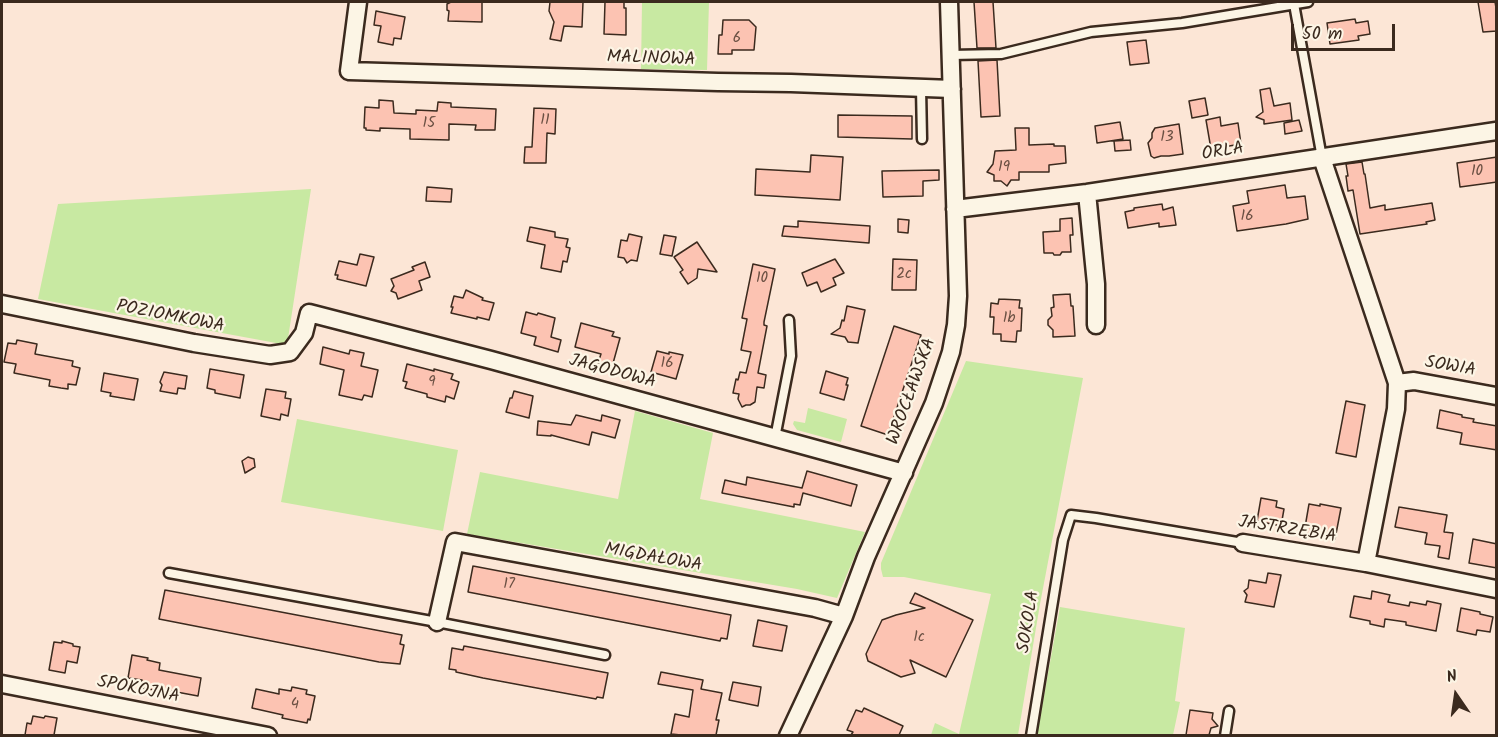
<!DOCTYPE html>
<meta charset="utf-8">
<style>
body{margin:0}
#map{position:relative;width:1498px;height:737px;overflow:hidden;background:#fce6d6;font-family:Kalam,sans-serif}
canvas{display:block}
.frame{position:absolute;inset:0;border:3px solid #3b2a1e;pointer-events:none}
.north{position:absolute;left:1426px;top:665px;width:60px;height:60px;-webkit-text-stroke:4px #fcf5e5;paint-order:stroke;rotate:347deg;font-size:16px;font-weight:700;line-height:24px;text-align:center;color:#3b2a1e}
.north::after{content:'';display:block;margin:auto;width:21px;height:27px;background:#3b2a1e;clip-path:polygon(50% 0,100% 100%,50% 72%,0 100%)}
.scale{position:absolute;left:1291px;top:24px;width:104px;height:27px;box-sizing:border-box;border:3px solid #3b2a1e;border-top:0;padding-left:8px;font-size:18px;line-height:21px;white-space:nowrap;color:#3b2a1e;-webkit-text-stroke:4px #fcf5e5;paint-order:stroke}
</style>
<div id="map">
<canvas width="1498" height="737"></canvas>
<div class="frame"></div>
<div class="north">N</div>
<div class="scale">50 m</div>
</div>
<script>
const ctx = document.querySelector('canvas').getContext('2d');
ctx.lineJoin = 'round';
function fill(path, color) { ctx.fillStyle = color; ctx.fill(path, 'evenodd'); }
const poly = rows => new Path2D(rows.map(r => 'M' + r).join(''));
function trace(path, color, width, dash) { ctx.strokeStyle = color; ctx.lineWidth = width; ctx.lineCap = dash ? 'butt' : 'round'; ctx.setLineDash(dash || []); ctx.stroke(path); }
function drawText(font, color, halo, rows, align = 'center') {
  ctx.font = font + ' Kalam,sans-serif'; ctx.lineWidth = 4.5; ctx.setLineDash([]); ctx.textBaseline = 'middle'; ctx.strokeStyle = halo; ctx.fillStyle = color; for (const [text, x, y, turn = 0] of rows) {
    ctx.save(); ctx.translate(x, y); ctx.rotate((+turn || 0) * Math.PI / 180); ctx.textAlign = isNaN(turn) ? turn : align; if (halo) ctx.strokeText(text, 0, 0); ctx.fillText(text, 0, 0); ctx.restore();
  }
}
const green = poly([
 [642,2,709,2,707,70,641,69],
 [311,189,287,345,38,299,58,204],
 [966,361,1083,378,1040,604,1018,735,931,735,935,723,959,734,991,594,904,577,883,577,881,569,881,563],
 [808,408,847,419,841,442,797,430,793,424,794,421,805,423],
 [635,411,713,433,700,499,865,532,837,598,797,589,467,534,480,472,618,499],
 [297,419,458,450,443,531,281,502],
 [1060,607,1185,628,1175,701,1180,702,1173,735,1037,735]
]);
const building = poly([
 [451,2,482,2,482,22,448,21,449,11,447,10,447,4,451,2],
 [550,2,583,2,582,27,564,26,561,41,550,39,554,22,549,11,550,2],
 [605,2,624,2,624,8,626,8,626,35,604,34,605,2],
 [974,2,993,2,996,48,977,48,974,2],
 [1478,2,1495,2,1497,14,1497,31,1483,32,1478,2],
 [376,11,405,17,401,39,394,38,393,45,378,42,381,26,374,25,376,11],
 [1355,19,1356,23,1368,21,1370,34,1358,36,1359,40,1330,44,1327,23,1355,19],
 [723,20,749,20,756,27,754,50,732,50,732,54,718,54,719,35,722,35,723,20],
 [1146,40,1149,63,1130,65,1127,42,1146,40],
 [997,60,1000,116,981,117,978,61,997,60],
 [1270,88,1274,106,1290,103,1292,120,1264,124,1264,120,1256,117,1263,112,1260,90,1270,88],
 [1205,98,1208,115,1192,118,1189,101,1205,98],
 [379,100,393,101,394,113,416,114,416,110,437,111,438,102,451,103,451,107,496,109,495,130,475,130,476,125,449,124,449,140,410,139,410,129,380,128,380,131,366,130,366,128,364,128,365,107,379,108,379,100],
 [534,108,556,109,555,134,547,133,546,163,524,163,525,147,532,147,534,108],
 [838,115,912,116,912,139,838,137,838,115],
 [1220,117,1221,126,1238,123,1241,144,1211,149,1206,120,1220,117],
 [1299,120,1302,131,1285,134,1284,123,1299,120],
 [1120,122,1123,139,1097,143,1095,126,1120,122],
 [1179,124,1183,154,1169,156,1161,156,1154,158,1151,156,1148,143,1152,138,1152,133,1155,128,1179,124],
 [1015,128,1029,128,1029,145,1054,144,1054,146,1065,146,1066,163,1049,165,1049,172,1019,172,1019,180,1011,180,1007,186,1001,181,994,181,994,175,987,172,993,164,995,151,1016,150,1015,128],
 [1130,140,1131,150,1115,151,1114,141,1130,140],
 [811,155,843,157,840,200,755,195,756,169,810,172,811,155],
 [1497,157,1497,182,1460,187,1457,163,1497,157],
 [1362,162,1364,174,1365,174,1370,208,1385,205,1385,210,1432,203,1435,220,1426,222,1427,224,1360,234,1353,190,1348,191,1346,176,1348,176,1346,164,1362,162],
 [939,170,939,180,923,181,923,196,883,197,882,171,939,170],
 [1285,185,1287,198,1305,196,1308,219,1286,224,1237,231,1233,206,1249,203,1247,191,1285,185],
 [427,187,452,189,451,202,426,201,427,187],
 [1162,204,1163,210,1173,207,1176,225,1159,227,1159,223,1128,228,1125,212,1134,210,1134,208,1162,204],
 [1072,218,1073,235,1070,235,1071,252,1062,252,1060,255,1054,255,1053,253,1044,253,1043,232,1060,231,1060,219,1072,218],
 [898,219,909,220,908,233,898,232,898,219],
 [798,221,870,226,869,243,782,236,784,226,798,227,798,221],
 [530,227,555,232,555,237,568,239,566,247,570,248,567,262,563,261,561,272,541,268,545,245,527,241,530,227],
 [629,234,642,237,637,261,631,260,627,263,624,258,618,257,621,240,627,241,629,234],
 [664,235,676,237,672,256,660,254,664,235],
 [697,242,717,272,698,269,697,278,688,284,680,272,683,270,674,257,697,242],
 [360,254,374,257,366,286,337,279,338,275,335,275,339,261,357,265,360,254],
 [835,259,844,273,833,278,836,285,821,292,817,282,807,286,802,273,835,259],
 [893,259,917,260,916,290,892,290,893,259],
 [425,262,430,277,419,281,422,290,398,299,396,293,391,291,394,286,391,279,414,270,412,267,425,262],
 [753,264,775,269,764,322,764,325,767,326,758,373,766,375,764,388,757,387,755,402,750,405,746,405,742,407,738,399,739,394,733,393,736,379,738,380,740,372,746,373,751,352,741,350,747,319,742,318,753,264],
 [466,290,483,298,482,300,494,303,489,320,477,317,477,319,451,313,453,307,451,307,454,296,463,298,466,290],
 [1070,294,1071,306,1073,306,1075,336,1053,337,1053,330,1048,325,1048,320,1052,316,1051,308,1054,307,1053,295,1070,294],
 [999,299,1020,300,1019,308,1022,308,1021,331,1017,331,1016,342,1001,341,1001,334,993,334,994,317,990,317,991,303,998,304,999,299],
 [847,306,865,310,858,343,848,342,845,337,831,334,840,328,842,320,844,321,847,306],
 [526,312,537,315,538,313,555,318,551,337,561,340,558,352,534,345,536,337,521,333,526,312],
 [581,323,614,332,612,336,620,338,612,367,598,363,601,354,575,347,581,323],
 [894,326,921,335,888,435,861,426,894,326],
 [17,340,37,344,35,354,73,361,72,366,80,368,76,385,68,384,68,389,61,388,49,386,50,380,14,373,16,364,4,362,8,343,16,344,17,340],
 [323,347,349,354,350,350,364,353,361,366,378,370,372,397,364,395,362,400,339,395,344,370,320,364,323,347],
 [657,351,669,354,669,352,683,355,676,379,651,372,657,351],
 [407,364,434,371,434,369,453,374,451,379,459,382,454,399,446,396,445,402,427,397,427,394,405,388,407,382,403,381,407,364],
 [210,369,244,375,240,398,215,393,215,390,207,388,210,369],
 [826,371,848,378,846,385,848,385,844,400,820,393,826,371],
 [164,372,187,376,185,389,178,388,177,394,160,391,162,385,160,382,164,372],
 [104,373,138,379,134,400,110,396,111,393,101,391,104,373],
 [266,389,286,392,285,398,291,399,288,416,281,414,280,420,261,416,266,389],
 [514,391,533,396,529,418,506,412,510,398,512,398,514,391],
 [1346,401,1365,405,1356,457,1336,453,1346,401],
 [1440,410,1462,415,1462,417,1474,419,1473,422,1497,426,1497,450,1460,444,1462,433,1437,428,1440,410],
 [576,415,601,421,602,415,620,420,615,438,592,432,589,445,551,435,551,436,537,435,538,421,571,425,576,415],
 [248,457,254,459,255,467,245,473,242,461,248,457],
 [807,471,857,485,851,506,803,493,800,505,794,504,794,507,722,493,725,480,746,485,747,477,802,488,807,471],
 [1261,498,1277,501,1276,507,1284,509,1281,526,1257,521,1261,498],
 [1309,504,1320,506,1320,504,1341,508,1335,539,1304,533,1309,504],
 [1399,507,1447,515,1444,532,1453,533,1449,559,1438,557,1440,546,1425,544,1427,533,1395,527,1399,507],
 [1473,539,1497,544,1497,568,1469,563,1473,539],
 [473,566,731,615,727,639,721,638,720,641,468,592,473,566],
 [1268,573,1281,575,1274,607,1245,602,1247,595,1244,591,1248,588,1249,580,1266,583,1268,573],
 [165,590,402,635,400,644,404,645,400,664,379,662,159,619,165,590],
 [1372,591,1390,595,1388,602,1409,606,1410,602,1426,605,1427,601,1441,604,1436,631,1406,625,1406,622,1385,619,1384,627,1370,624,1370,621,1350,617,1354,596,1371,599,1372,591],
 [915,593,973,620,946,677,910,660,915,673,901,677,868,661,866,654,882,620,896,615,925,608,910,603,915,593],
 [1461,608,1480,612,1480,614,1493,617,1490,632,1477,630,1476,635,1457,631,1461,608],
 [758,620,787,626,782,651,753,646,758,620],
 [62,641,73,644,73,646,80,647,77,663,67,661,65,673,49,670,54,642,62,643,62,641],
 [464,646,608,673,603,698,597,697,596,699,483,678,456,672,456,670,449,669,452,648,463,650,464,646],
 [132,655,148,658,147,660,160,663,159,670,201,678,198,696,155,688,155,690,141,688,142,680,128,678,132,655],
 [661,672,703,680,701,689,722,693,716,720,719,720,716,735,681,735,671,734,675,714,689,717,693,690,658,684,661,672],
 [733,682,761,687,758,706,729,700,733,682],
 [292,687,307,690,306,694,315,696,310,720,308,719,307,723,282,718,283,715,252,708,256,689,279,694,279,689,291,691,292,687],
 [864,708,903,726,899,735,851,735,853,732,847,730,856,710,862,712,864,708],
 [1190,710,1213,713,1212,719,1218,726,1211,728,1209,735,1186,735,1190,710],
 [33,716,44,718,45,716,57,718,54,735,25,735,27,723,31,724,33,716]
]);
const service = poly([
 [1294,4,1322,158],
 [951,55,1001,54,1091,32,1182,23,1308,2],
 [921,88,922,139],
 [775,438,791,356,789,320],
 [169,573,437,622,605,655],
 [1031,736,1063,540,1071,515,1096,518,1243,543],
 [1225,736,1229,711]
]);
const minor = poly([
 [358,2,349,71,718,82,791,83,952,89],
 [1322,158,1397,383,1396,409,1366,563],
 [1087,193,1096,284,1096,325],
 [955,209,1087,193,1496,131],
 [2,304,194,343,270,355,290,352,304,333,309,313,491,360,904,473],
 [1397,383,1414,381,1496,396],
 [1243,543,1366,563,1496,589],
 [437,622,455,542,815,608,844,616],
 [2,684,268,736],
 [788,736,844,616,866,557,934,403,951,352,956,325,958,296,949,2]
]);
const numberNames = [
 ["6",737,39],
 ["11",545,121],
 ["15",429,124],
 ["13",1167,138],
 ["19",1004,168],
 ["10",1477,172],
 ["16",1247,217],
 ["2c",904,275],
 ["10",762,279],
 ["1b",1009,319],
 ["16",667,364],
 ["9",432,383],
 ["17",509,585],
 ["1c",919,638],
 ["4",295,705]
];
const streetNames = [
 ["MALINOWA",651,60,2],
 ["ORLA",1223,153,-9],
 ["POZIOMKOWA",170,318,11],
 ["SOWIA",1450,368,10],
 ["JAGODOWA",612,373,15],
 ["WROCŁAWSKA",913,392,-70],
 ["JASTRZĘBIA",1287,531,9],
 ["MIGDAŁOWA",653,559,10],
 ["SOKOLA",1030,622,-81],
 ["SPOKOJNA",138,691,11]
];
fill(green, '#c8e9a2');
fill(building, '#fcc3b2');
trace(building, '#3b2a1e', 1.5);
trace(service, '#3b2a1e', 13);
trace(minor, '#3b2a1e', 21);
trace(service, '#fcf5e5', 8);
trace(minor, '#fcf5e5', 16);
drawText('15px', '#6b5043', null, numberNames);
drawText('18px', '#3b2a1e', '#fcf5e5', streetNames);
</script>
